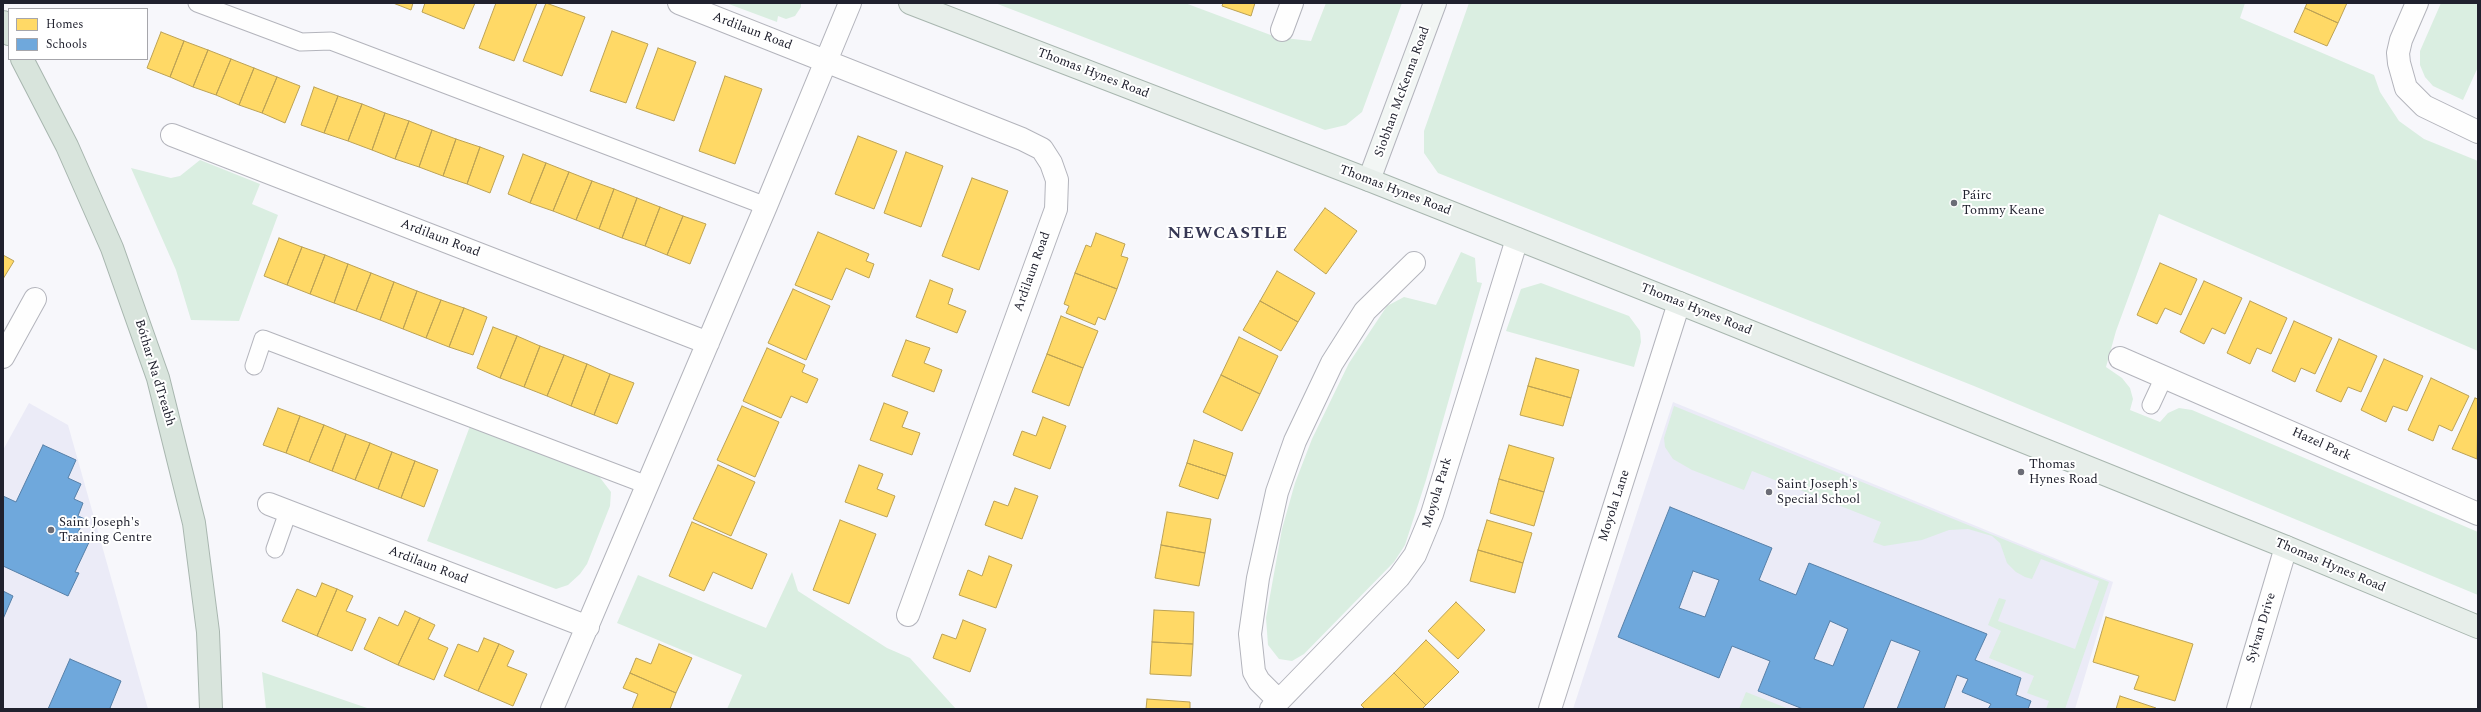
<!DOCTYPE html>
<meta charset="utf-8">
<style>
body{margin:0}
#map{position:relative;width:2481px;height:712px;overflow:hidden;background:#f7f7fb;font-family:Spectral,serif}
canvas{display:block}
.frame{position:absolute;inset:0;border:4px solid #20212e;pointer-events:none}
.legend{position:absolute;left:8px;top:8px;width:140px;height:52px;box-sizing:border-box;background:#fff;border:1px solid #a6a6ab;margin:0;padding:5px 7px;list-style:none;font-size:12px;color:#20212e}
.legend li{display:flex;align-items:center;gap:8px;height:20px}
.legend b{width:20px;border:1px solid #a6a6ab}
</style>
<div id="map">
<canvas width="2481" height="712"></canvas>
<div class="frame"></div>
<ul class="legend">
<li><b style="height:11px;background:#ffd966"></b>Homes</li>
<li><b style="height:11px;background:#6fa8dc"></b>Schools</li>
</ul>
</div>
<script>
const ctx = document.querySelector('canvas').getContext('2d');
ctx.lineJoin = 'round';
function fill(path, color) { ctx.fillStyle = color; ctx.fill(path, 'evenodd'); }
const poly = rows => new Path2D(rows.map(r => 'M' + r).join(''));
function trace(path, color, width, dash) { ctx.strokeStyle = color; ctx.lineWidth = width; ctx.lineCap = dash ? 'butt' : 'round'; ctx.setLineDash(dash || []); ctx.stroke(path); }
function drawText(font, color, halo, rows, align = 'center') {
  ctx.font = font + ' Spectral,serif'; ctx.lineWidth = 4; ctx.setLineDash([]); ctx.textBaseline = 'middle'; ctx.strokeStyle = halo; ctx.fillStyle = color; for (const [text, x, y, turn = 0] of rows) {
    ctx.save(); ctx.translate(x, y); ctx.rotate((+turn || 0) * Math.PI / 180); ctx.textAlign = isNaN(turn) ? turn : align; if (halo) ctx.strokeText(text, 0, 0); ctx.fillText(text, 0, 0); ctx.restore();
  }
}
const built = poly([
 [1673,402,2113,582,2075,709,1573,709],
 [29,403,68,425,148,709,3,709,3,450]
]);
const green = poly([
 [726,3,801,3,801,7,795,16,786,19,778,16,777,22],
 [995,3,1185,3,1276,37,1311,41,1326,3,1402,3,1362,112,1346,125,1325,130],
 [1469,3,2245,3,2240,18,2374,75,2380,92,2399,121,2424,139,2478,161,2478,351,2159,214,2116,331,2106,367,2122,378,2130,388,2133,399,2130,410,2160,422,2168,413,2179,408,2192,410,2478,532,2478,595,1974,386,1438,173,1424,153,1424,131],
 [2441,3,2478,3,2478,67,2463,100,2433,86,2425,77,2420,65,2420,51],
 [200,160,260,184,252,204,278,215,239,321,191,320,176,270,131,168,171,178,180,176],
 [1461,252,1475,258,1477,282,1482,283,1426,480,1405,545,1394,562,1304,654,1292,661,1279,659,1268,645,1266,618,1282,529,1295,483,1312,439,1349,363,1387,306,1404,297,1436,305],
 [1541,283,1629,316,1640,331,1641,342,1634,367,1506,331,1521,289],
 [1674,406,2109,582,2065,709,2046,709,2049,701,2027,693,2034,676,1989,658,2001,631,1988,625,1999,598,2006,600,1998,621,2075,649,2099,581,2041,559,2032,579,2025,577,2016,572,2007,563,2000,543,1992,536,1968,529,1949,530,1922,540,1884,546,1873,542,1881,522,1752,471,1744,490,1692,470,1673,459,1665,447,1664,438],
 [470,426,598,475,611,492,610,506,587,564,580,574,568,585,556,589,427,541],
 [792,572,798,591,887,648,910,658,956,709,727,709,742,675,617,623,638,575,766,628],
 [262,672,370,709,266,709],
 [1746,692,1789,709,1739,709]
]);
const homes = poly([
 [393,3,413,3,411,10,393,3],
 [425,3,475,3,464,29,422,12,425,3],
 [496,3,537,3,514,61,479,48,496,3],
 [546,3,585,17,562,76,523,61,546,3],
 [1223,3,1255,3,1251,16,1222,6,1223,3],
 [2307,3,2347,3,2338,23,2305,8,2307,3],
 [2305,8,2338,23,2327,46,2294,32,2305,8],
 [612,31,648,44,626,103,590,91,612,31],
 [161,32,184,41,170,77,147,68,161,32],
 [184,41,208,50,193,87,170,77,184,41],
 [658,48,696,62,674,121,636,108,658,48],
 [208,50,231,59,216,95,193,87,208,50],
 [231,59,254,68,239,105,216,95,231,59],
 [254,68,277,77,262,113,239,105,254,68],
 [725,76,762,89,735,164,699,151,725,76],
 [277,77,300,86,285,123,262,113,277,77],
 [314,87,338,96,324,133,301,125,314,87],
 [338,96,362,104,348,141,324,133,338,96],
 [362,104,385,113,372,150,348,141,362,104],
 [385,113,409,121,395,159,372,150,385,113],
 [409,121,432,130,419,167,395,159,409,121],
 [432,130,456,139,443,176,419,167,432,130],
 [858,136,897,151,874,209,835,194,858,136],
 [456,139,480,147,467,184,443,176,456,139],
 [480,147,504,156,490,193,467,184,480,147],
 [906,152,943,166,921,227,884,213,906,152],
 [523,154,546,163,530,203,508,194,523,154],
 [546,163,569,172,553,211,530,203,546,163],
 [569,172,592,181,576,220,553,211,569,172],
 [972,178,1008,191,979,270,942,256,972,178],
 [592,181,614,189,599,229,576,220,592,181],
 [614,189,637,198,622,238,599,229,614,189],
 [637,198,660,207,645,246,622,238,637,198],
 [660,207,683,216,667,255,645,246,660,207],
 [1325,208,1357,231,1326,274,1294,250,1325,208],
 [683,216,706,224,690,264,667,255,683,216],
 [818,232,869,254,866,261,874,264,869,278,846,268,832,300,795,285,818,232],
 [1096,233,1125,244,1121,256,1128,258,1117,289,1075,273,1086,245,1091,247,1096,233],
 [279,238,302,247,287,285,264,276,279,238],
 [302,247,325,255,310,294,287,285,302,247],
 [3,255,14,261,3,279,3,255],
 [325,255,348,264,334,303,310,294,325,255],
 [2160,263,2197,279,2181,315,2165,308,2157,324,2137,315,2160,263],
 [348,264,371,273,356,311,334,303,348,264],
 [1277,271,1315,293,1298,322,1260,301,1277,271],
 [371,273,394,282,380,320,356,311,371,273],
 [1075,273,1117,289,1105,320,1098,317,1095,325,1066,313,1069,306,1064,304,1075,273],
 [930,280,953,289,948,304,966,311,957,333,916,317,930,280],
 [2204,281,2242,298,2225,334,2212,328,2204,344,2180,332,2204,281],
 [394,282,417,291,403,329,380,320,394,282],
 [793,289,830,306,806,360,768,343,793,289],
 [417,291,441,300,426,338,403,329,417,291],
 [441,300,464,308,449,347,426,338,441,300],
 [1260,301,1298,322,1281,351,1243,330,1260,301],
 [2250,301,2287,318,2271,354,2257,348,2250,364,2227,353,2250,301],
 [464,308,487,317,473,355,449,347,464,308],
 [1061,316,1098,331,1083,368,1047,354,1061,316],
 [2294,321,2332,338,2315,374,2301,368,2295,382,2272,371,2294,321],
 [493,327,517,336,500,378,477,368,493,327],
 [517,336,540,346,524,387,500,378,517,336],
 [1239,337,1278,356,1260,394,1221,375,1239,337],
 [2339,339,2377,356,2361,392,2348,387,2341,402,2316,391,2339,339],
 [906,340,930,348,924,363,942,370,934,392,892,376,906,340],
 [540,346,564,355,547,396,524,387,540,346],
 [767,348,805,365,802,372,818,379,807,403,791,396,781,418,743,401,767,348],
 [1047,354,1083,368,1069,406,1032,392,1047,354],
 [564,355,587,364,571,406,547,396,564,355],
 [1536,358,1579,370,1571,398,1528,386,1536,358],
 [2384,359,2423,376,2407,411,2393,406,2386,422,2361,410,2384,359],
 [587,364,610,374,594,415,571,406,587,364],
 [610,374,634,383,617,424,594,415,610,374],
 [1221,375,1260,394,1242,431,1203,412,1221,375],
 [2431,378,2469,396,2452,431,2439,425,2433,441,2408,430,2431,378],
 [1528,386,1571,398,1563,426,1520,415,1528,386],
 [2475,398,2478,399,2477,459,2452,449,2475,398],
 [884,403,908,412,902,427,920,433,912,455,870,440,884,403],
 [742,406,779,422,755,477,717,460,742,406],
 [278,408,300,416,286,453,263,445,278,408],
 [300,416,324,425,309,462,286,453,300,416],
 [1043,417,1066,426,1050,469,1013,455,1022,431,1036,436,1043,417],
 [324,425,346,434,332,471,309,462,324,425],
 [346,434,370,443,355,480,332,471,346,434],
 [1194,440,1233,453,1226,476,1187,463,1194,440],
 [370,443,392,452,378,489,355,480,370,443],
 [1509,445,1554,458,1544,492,1499,479,1509,445],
 [392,452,415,461,401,498,378,489,392,452],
 [415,461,438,470,424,507,401,498,415,461],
 [1187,463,1226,476,1218,499,1179,486,1187,463],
 [718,465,755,482,731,536,693,519,718,465],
 [859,465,883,474,877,489,895,496,887,517,845,502,859,465],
 [1499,479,1544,492,1534,526,1490,513,1499,479],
 [1015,488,1038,496,1022,539,985,525,994,501,1008,506,1015,488],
 [1167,512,1211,519,1205,553,1161,545,1167,512],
 [840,520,876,534,849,604,813,590,840,520],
 [1487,520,1532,533,1523,563,1478,550,1487,520],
 [692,522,767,554,752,589,713,572,704,591,669,576,692,522],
 [1161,545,1205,553,1199,586,1155,578,1161,545],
 [1478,550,1523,563,1515,593,1470,581,1478,550],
 [989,556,1012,565,996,608,959,595,968,570,982,576,989,556],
 [322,583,337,589,317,636,282,621,297,589,316,597,322,583],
 [337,589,353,596,346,611,366,619,352,651,317,636,337,589],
 [1456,602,1485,630,1458,659,1428,631,1456,602],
 [1154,610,1194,612,1193,644,1152,642,1154,610],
 [405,611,420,618,398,665,364,649,379,617,398,626,405,611],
 [2106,617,2193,644,2175,701,2134,689,2139,676,2093,662,2106,617],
 [420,618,435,625,428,639,448,648,434,680,398,665,420,618],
 [963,620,986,629,970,672,933,658,942,634,956,639,963,620],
 [484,638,499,644,478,691,444,676,458,644,478,652,484,638],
 [1426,640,1459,672,1426,705,1394,673,1426,640],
 [1152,642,1193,644,1191,676,1150,674,1152,642],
 [499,644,514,651,507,666,527,674,513,706,478,691,499,644],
 [659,644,692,658,676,693,630,673,636,658,651,664,659,644],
 [630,673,676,693,670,709,632,709,638,694,623,688,630,673],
 [1394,673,1426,705,1422,709,1365,709,1361,705,1394,673],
 [2120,696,2156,708,2156,709,2116,709,2120,696],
 [1147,699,1190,702,1190,709,1146,709,1147,699]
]);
const schools = poly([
 [43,445,76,460,68,478,81,484,74,499,83,503,78,516,85,519,78,532,91,538,75,572,79,573,68,596,3,566,3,496,16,502,43,445],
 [1670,507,1772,548,1759,580,1796,595,1809,563,1987,634,1975,660,2021,678,2016,695,2031,701,2028,709,1988,709,1991,704,1962,692,1968,679,1957,675,1944,709,1897,709,1920,651,1891,640,1863,709,1803,709,1758,691,1770,661,1732,646,1719,678,1618,637,1670,507],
 [1693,571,1719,580,1705,617,1679,608,1693,571],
 [1830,621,1848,629,1833,666,1814,659,1830,621],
 [3,591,13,596,3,619,3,591],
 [70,659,121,681,110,708,112,709,48,709,70,659]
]);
const lane = poly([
 [197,3,301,42,331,41,766,206],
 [254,366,263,339,647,485],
 [2151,405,2164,377],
 [275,549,288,512]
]);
const street = poly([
 [679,3,1022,139,1042,149,1051,163,1057,180,1056,209,908,615],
 [2417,3,2401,40,2398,53,2399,63,2406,88,2424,106,2478,132],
 [1282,30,1292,3],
 [172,135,708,343],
 [3,357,35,299],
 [2120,358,2478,514],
 [269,504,588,627],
 [1279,701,1259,681,1254,672,1250,634,1258,578,1277,492,1295,441,1332,363,1365,311,1414,263],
 [552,709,766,206,850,3],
 [1271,709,1399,577,1415,555,1432,514,1517,239],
 [1550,709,1679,303],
 [2238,709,2286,547]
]);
const secondary = poly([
 [1369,180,1435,3]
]);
const primary = poly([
 [910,3,1369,180,1679,303,2286,547,2478,627]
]);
const highway = poly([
 [3,22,9,34],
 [22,59,67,146,112,248,158,378,194,523,208,632,211,709]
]);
const markers = [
 [1954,203,4,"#6b6c76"],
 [2021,472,4,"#6b6c76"],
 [1769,492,4,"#6b6c76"],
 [51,530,4,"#6b6c76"]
];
const streetNames = [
 ["Ardilaun Road",752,32,21],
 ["Thomas Hynes Road",1093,74,21],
 ["Siobhan McKenna Road",1403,92,-70],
 ["Thomas Hynes Road",1395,191,21],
 ["Ardilaun Road",440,239,21],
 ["Ardilaun Road",1033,272,-70],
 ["Thomas Hynes Road",1696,310,22],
 ["Bóthar Na dTreabh",154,373,73],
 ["Hazel Park",2321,445,24],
 ["Moyola Park",1438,493,-73],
 ["Moyola Lane",1615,506,-72],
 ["Ardilaun Road",428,566,21],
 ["Thomas Hynes Road",2330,566,23],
 ["Sylvan Drive",2262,628,-73]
];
const poiNames = [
 ["Páirc",1962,196],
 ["Tommy Keane",1962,211],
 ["Thomas",2029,465],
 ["Hynes Road",2029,480],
 ["Saint Joseph's",1777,485],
 ["Special School",1777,500],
 ["Saint Joseph's",59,523],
 ["Training Centre",59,538]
];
const districtNames = [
 ["NEWCASTLE",1228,235]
];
fill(built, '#ebebf7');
fill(green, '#daeee1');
fill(homes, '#ffd966');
trace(homes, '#bca255', 1);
fill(schools, '#6fa8dc');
trace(schools, '#5780a8', 1);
trace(lane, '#b3b4bc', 19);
trace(street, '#b3b4bc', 24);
trace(secondary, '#b3b4bc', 24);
trace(primary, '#a8b6af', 24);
trace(highway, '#a8b6af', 24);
trace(lane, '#fefefe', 17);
trace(street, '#fefefe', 22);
trace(secondary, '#f2f6f4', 22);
trace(primary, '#e7eeea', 22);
trace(highway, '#d8e4dc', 22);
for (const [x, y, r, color] of markers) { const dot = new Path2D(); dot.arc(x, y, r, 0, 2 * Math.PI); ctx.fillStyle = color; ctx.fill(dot); trace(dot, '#fff', 1.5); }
drawText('13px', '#20212e', '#fff', streetNames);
drawText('13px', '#20212e', '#fff', poiNames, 'left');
ctx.letterSpacing = '1px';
drawText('bold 17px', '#373854', '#fff', districtNames);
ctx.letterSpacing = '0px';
</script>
